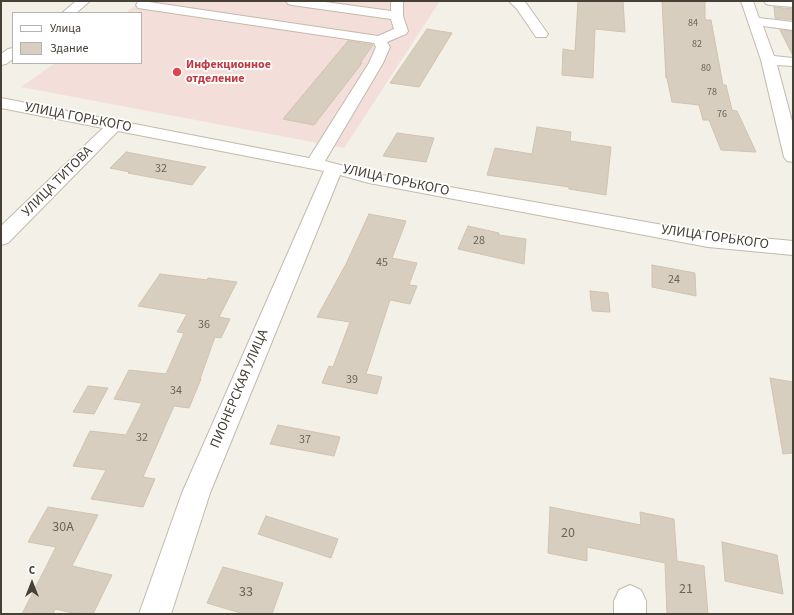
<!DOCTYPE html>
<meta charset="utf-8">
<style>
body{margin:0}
#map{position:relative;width:794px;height:615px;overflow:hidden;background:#f3f0e7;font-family:"Source Sans 3",sans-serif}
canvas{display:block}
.frame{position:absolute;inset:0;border:2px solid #464036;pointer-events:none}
.legend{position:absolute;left:12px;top:12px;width:130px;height:52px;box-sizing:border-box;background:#fff;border:1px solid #b5b3af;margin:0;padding:5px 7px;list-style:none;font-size:12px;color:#464036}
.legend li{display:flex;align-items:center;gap:8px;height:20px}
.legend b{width:20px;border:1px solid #b5b3af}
.north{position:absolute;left:12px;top:563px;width:40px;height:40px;-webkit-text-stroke:3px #fff;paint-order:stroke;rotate:0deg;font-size:11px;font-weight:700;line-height:16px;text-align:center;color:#464036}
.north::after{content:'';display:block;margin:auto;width:14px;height:18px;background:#464036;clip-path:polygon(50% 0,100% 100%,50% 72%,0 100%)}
</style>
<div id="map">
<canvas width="794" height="615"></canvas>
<div class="frame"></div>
<ul class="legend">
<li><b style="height:5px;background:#fff"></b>Улица</li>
<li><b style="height:11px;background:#d8cebf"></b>Здание</li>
</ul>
<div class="north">С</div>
</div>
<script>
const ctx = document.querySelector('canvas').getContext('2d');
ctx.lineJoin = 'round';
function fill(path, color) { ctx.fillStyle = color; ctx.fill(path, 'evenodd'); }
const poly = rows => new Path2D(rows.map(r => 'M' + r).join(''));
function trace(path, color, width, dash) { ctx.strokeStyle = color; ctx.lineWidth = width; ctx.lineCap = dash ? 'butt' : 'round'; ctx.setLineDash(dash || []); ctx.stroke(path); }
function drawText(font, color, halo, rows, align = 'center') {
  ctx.font = font + ' "Source Sans 3",sans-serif'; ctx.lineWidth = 3.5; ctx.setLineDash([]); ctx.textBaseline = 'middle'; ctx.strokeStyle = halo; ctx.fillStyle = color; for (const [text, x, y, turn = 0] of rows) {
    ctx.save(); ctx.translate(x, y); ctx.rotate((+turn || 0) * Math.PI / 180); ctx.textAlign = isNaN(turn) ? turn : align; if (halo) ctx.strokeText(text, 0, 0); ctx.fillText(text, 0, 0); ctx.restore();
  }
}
const medical = poly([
 [142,1,440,1,344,148,21,87,55,63,141,63,141,13,125,13]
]);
const building = poly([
 [578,1,623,1,625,32,595,29,593,78,562,75,563,49,575,51,578,1],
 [662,1,705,1,705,20,711,20,723,85,726,85,732,110,737,111,756,152,721,150,709,120,703,120,699,105,672,102,667,78,666,78,662,1],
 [774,7,793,9,793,20,775,18,774,7],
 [427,29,452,33,419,87,390,83,427,29],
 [780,30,793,31,793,56,780,30],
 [348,41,373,45,360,63,362,63,314,125,283,119,348,41],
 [537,127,571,132,570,141,611,147,606,195,569,189,569,187,487,175,495,148,532,154,537,127],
 [397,133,434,138,426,162,383,156,397,133],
 [126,152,147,156,206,167,192,185,128,173,130,172,110,168,126,152],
 [369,214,406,221,392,258,417,263,409,285,417,286,410,304,390,300,366,374,382,377,377,394,322,383,329,366,333,367,350,322,317,317,346,264,369,214],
 [468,226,499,233,499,235,526,239,524,264,458,249,468,226],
 [652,265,695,273,696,296,652,287,652,265],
 [160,274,207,280,208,278,237,282,219,317,230,319,221,338,215,337,200,379,201,379,189,408,174,406,143,477,155,479,143,507,91,499,106,470,73,466,90,431,126,435,142,403,114,399,129,370,166,374,184,333,177,332,187,314,138,306,160,274],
 [590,291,608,293,610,312,592,311,590,291],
 [770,378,793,382,793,453,783,454,770,378],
 [88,386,108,388,94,414,73,412,88,386],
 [278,425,340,437,334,456,270,444,278,425],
 [48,507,98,515,72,566,112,575,93,614,77,614,55,609,53,614,22,614,56,547,28,542,48,507],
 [550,507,641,525,640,512,674,519,677,561,704,566,708,614,667,614,665,563,587,547,587,561,548,553,550,507],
 [266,516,338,539,331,558,258,534,266,516],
 [722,542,777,555,783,594,725,581,722,542],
 [223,567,283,583,272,614,244,614,207,603,223,567]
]);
const minor = poly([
 [76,1,90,1,76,13,62,13,76,1],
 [142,1,378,36,394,29,391,19,292,5,288,4,286,1,318,1,391,11,391,1,403,1,403,16,408,31,406,34,387,42,390,47,383,63,325,161,371,173,708,233,793,241,793,255,708,247,369,183,340,175,210,493,171,614,139,614,182,493,324,171,118,131,8,243,1,245,1,226,103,128,1,108,1,98,309,158,369,63,376,47,374,43,138,8,136,5,138,2,142,1],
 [509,1,523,1,526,3,548,34,546,37,536,37,517,9,509,1],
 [741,1,753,1,759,18,793,22,793,30,763,26,774,56,793,58,793,66,777,65,793,125,793,162,787,161,784,157,761,60,741,1],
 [764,1,793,1,793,7,770,5,766,4,764,1],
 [13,48,13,59,6,64,1,65,1,54,8,49,13,48],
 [630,585,641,590,646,601,646,614,614,614,614,601,619,590,630,585]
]);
const markers = [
 [177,72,5,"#e0444e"]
];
const farNumbernames = [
 ["84",693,24],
 ["82",697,45],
 ["80",706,69],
 ["78",712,93],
 ["76",722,115]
];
const farHealthnames = [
 ["Инфекционное",186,65],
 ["отделение",186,79]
];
const numberNames = [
 ["32",161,169],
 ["28",479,241],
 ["45",382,263],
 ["24",674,280],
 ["36",204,325],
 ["39",352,380],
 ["34",176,391],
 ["32",142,438],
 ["37",305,440]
];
const streetNames = [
 ["УЛИЦА ГОРЬКОГО",78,118,11],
 ["УЛИЦА ГОРЬКОГО",396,181,12],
 ["УЛИЦА ТИТОВА",58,182,-45],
 ["УЛИЦА ГОРЬКОГО",715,238,8],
 ["ПИОНЕРСКАЯ УЛИЦА",240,389,-67]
];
const nearNumbernames = [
 ["30А",63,528],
 ["20",568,534],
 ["21",686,590],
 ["33",246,593]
];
fill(medical, '#f4deda');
fill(building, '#d8cebf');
trace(building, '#d0c3af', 1);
trace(minor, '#c2baac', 2);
fill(minor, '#fff');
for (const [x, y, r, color] of markers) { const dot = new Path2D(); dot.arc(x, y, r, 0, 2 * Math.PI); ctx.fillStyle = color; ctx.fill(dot); trace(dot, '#fff', 1.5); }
drawText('10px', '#6a6458', null, farNumbernames);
drawText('bold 12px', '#be3a42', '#fff', farHealthnames, 'left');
drawText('12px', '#6a6458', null, numberNames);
drawText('14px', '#464036', '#fff', streetNames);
drawText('14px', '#6a6458', null, nearNumbernames);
</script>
